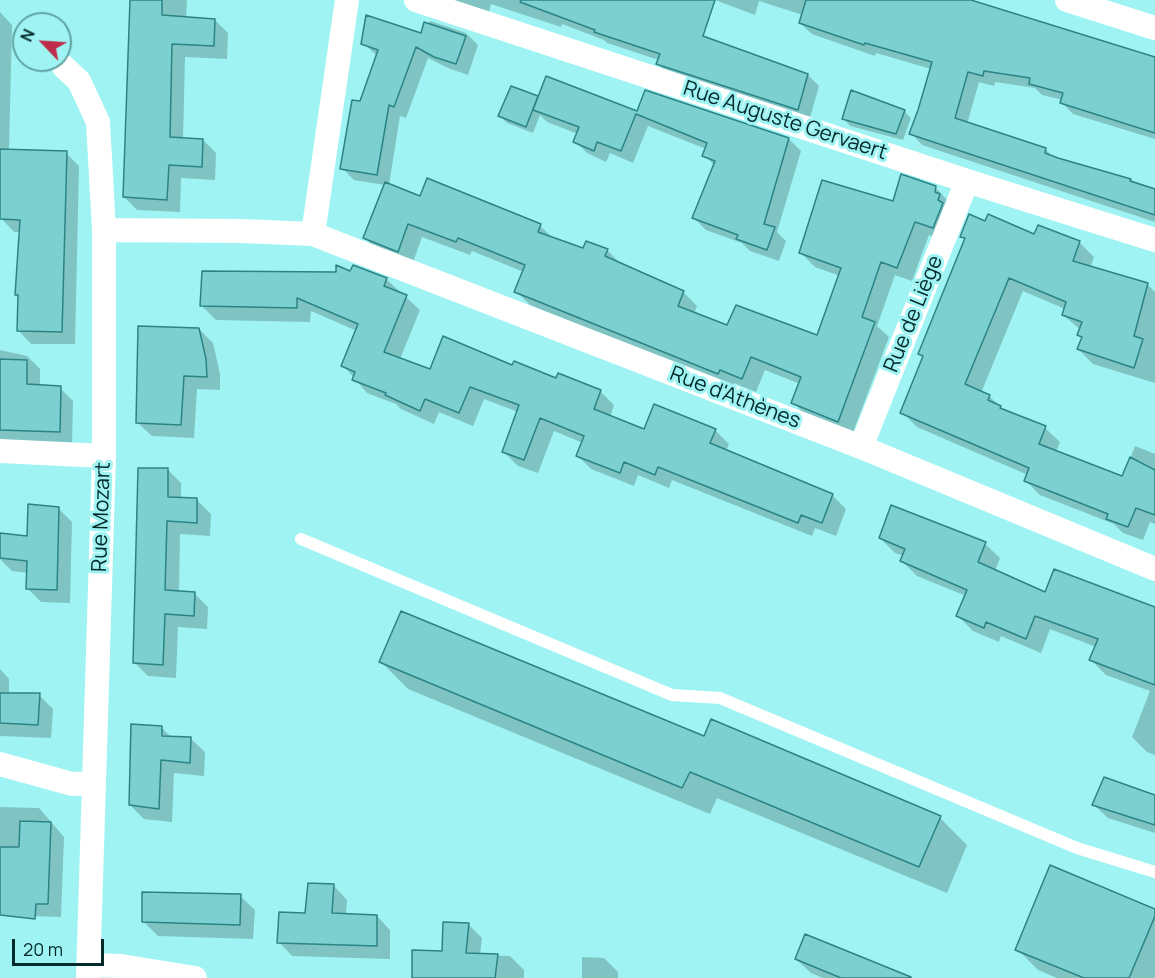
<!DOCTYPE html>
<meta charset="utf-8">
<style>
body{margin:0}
#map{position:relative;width:1155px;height:978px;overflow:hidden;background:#9ff4f3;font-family:Manrope,sans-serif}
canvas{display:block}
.north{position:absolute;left:12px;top:12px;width:60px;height:60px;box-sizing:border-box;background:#9ff4f3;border:2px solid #61a3a3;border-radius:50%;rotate:295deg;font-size:16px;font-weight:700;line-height:24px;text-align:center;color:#042a2a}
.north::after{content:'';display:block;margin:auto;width:21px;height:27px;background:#bd2d49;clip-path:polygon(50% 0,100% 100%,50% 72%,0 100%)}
.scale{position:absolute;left:12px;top:939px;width:92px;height:27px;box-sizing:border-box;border:3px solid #042a2a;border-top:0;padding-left:8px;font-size:18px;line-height:21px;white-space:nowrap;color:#042a2a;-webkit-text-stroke:4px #9ff4f3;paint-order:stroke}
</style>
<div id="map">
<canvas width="1155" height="978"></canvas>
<div class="north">N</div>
<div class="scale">20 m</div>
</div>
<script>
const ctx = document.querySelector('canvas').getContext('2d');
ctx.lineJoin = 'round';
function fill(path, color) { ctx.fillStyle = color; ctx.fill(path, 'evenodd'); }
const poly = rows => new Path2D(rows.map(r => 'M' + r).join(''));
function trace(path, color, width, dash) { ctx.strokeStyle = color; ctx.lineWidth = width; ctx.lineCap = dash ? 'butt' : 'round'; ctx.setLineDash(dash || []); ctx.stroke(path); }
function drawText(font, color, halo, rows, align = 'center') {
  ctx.font = font + ' Manrope,sans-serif'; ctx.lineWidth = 6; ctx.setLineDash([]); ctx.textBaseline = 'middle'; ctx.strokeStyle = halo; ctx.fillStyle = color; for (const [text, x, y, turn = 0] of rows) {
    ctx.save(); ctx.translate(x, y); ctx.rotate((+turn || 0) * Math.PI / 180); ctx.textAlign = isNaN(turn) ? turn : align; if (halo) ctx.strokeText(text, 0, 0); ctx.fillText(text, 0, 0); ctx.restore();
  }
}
const shadow = poly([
 [131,0,187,0,186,18,215,20,228,33,227,59,185,57,183,139,203,140,216,153,215,180,181,178,180,212,137,210,124,197],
 [448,0,618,0,614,11,808,75,819,86,809,121,669,75,658,64,659,60,607,43,604,40,562,24,561,27,491,4,488,15],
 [715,0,969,0,1155,58,1155,139,1073,114,1062,103,1063,100,1042,95,1035,88,995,82,994,86,979,82,967,124,1046,150,1054,158,1109,173,1155,188,1155,222,922,145,911,133,931,69,876,53,875,56,812,34,800,23,803,15,759,1,755,15],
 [0,12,12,25,9,150,66,153,79,166,75,344,31,344,18,330,19,297,17,295,21,232,14,232,1,218,0,207],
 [430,21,466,33,478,45,468,75,448,68,428,58,406,118,400,116,389,185,421,198,540,226,554,239,583,250,607,250,622,265,683,292,697,306,694,314,728,327,818,337,840,276,815,267,801,253,894,203,935,187,949,202,947,241,929,235,912,281,895,275,877,326,889,337,852,435,807,417,793,402,800,384,765,370,756,392,734,383,732,387,530,305,516,291,524,272,472,251,470,255,422,237,412,265,379,252,365,238,385,185,354,180,342,168,377,56,363,43,422,34],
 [537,97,789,139,801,151,777,232,786,241,779,261,750,251,742,243,706,230,694,218,715,166,704,155,706,149,648,126,633,163,610,153,606,162,587,153,575,141,578,134,547,122,540,115,533,133,507,123,500,116],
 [904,111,911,118,903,140,850,126,844,119],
 [985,223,1035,236,1038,227,1080,243,1094,257,1090,268,1148,285,1155,292,1155,383,1093,364,1078,349,1083,338,1079,334,1081,330,1063,315,1065,309,1023,291,981,393,989,396,1005,411,1045,428,1060,442,1056,452,1123,478,1135,446,1155,454,1155,524,1150,522,1143,540,1123,533,1114,524,1040,495,1025,480,1028,475,917,427,902,412,924,357,919,353,966,240,962,237],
 [351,274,386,279,420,310,400,359,430,371,513,367,600,391,614,405,610,417,645,431,715,430,729,444,726,451,832,495,846,509,836,536,815,528,812,536,672,480,669,488,638,475,634,486,591,469,577,455,583,443,554,431,538,473,518,466,504,452,518,412,484,399,473,426,439,412,434,424,401,409,396,404,367,393,343,365,357,331,311,311,310,322,216,320,202,306],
 [199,329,213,343,220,374,220,390,197,389,194,438,152,436,138,423],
 [0,350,27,356,40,369,40,387,60,388,73,401,72,445,0,442],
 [168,470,181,483,181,499,197,500,211,514,210,536,180,534,179,592,194,593,208,607,207,629,178,627,176,678,148,676,134,662],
 [58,508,72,522,70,603,41,602,28,589,28,573,12,571,0,559,0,535,29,538],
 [880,538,985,544,1000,558,995,571,1046,594,1155,608,1155,755,1147,752,1132,737,1150,691,1106,675,1091,660,1096,647,1050,629,1041,653,1001,636,999,642,973,631,958,616,966,596,917,576,902,561,904,556,895,553],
 [381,662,705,738,712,721,940,818,967,845,947,893,717,798,710,814,408,689],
 [0,669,9,679,9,694,39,695,53,709,51,738,0,736],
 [161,727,172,738,191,739,205,752,204,776,174,773,172,822,144,819,130,805],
 [1155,797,1155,833,1108,818,1094,805],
 [0,807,39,808,64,837,61,917,33,916,0,881],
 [334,886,347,900,346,915,377,916,390,930,390,959,292,956,279,942],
 [240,896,255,910,253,939,158,936,143,921],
 [1155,911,1155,978,1057,978,1038,970,1017,949],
 [468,924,482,938,480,955,510,956,524,970,524,978,414,978,444,953],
 [582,957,604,958,618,972,618,978,582,978],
 [796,959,885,978,823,978,811,973]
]);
const building = poly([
 [130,0,162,0,162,15,215,19,214,46,172,44,170,137,203,139,202,167,169,165,167,200,123,197,130,0],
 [521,0,715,0,703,36,808,74,798,110,656,64,660,54,594,32,595,30,520,2,521,0],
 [806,0,971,0,1155,57,1155,133,1060,103,1063,93,1029,84,1030,78,984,71,983,76,968,72,955,118,1046,148,1045,153,1058,158,1131,179,1130,181,1155,189,1155,215,909,134,918,110,932,62,865,43,864,45,799,23,806,0],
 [366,15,421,33,424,22,466,36,456,64,434,57,416,47,394,107,389,105,377,175,340,169,352,100,360,101,378,50,361,44,366,15],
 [546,76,637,111,645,90,789,138,764,224,775,227,767,250,736,239,738,235,692,218,715,161,702,156,707,143,636,114,621,151,597,142,594,151,573,142,579,127,533,110,546,76],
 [511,86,538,96,526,127,498,116,511,86],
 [851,90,905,110,896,134,842,119,851,90],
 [0,149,67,151,62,332,17,331,18,295,15,295,20,220,0,219,0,149],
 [901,174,936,186,935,192,940,194,938,200,943,203,933,228,915,222,897,268,881,262,862,317,875,322,838,422,791,403,801,377,751,357,742,379,720,370,718,374,532,299,514,292,525,265,458,238,456,242,408,224,398,252,363,238,385,182,420,196,427,178,541,224,538,232,583,248,586,241,608,249,605,256,684,291,678,306,727,325,736,305,817,335,841,268,799,253,822,180,893,201,901,174],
 [969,214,985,221,988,214,1034,234,1038,225,1080,241,1073,261,1148,283,1134,336,1143,339,1134,368,1077,349,1082,337,1077,335,1082,322,1062,315,1066,302,1009,278,965,384,990,395,988,400,1001,406,1000,408,1046,426,1039,444,1122,476,1130,457,1155,470,1155,515,1136,508,1128,527,1106,519,1108,514,1024,481,1029,468,900,413,923,356,918,354,965,238,960,237,969,214],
 [336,265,350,271,353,265,387,278,384,286,407,295,384,352,430,369,443,336,512,365,514,361,556,378,558,373,601,390,594,409,644,429,654,404,716,429,710,443,833,494,822,523,801,515,798,523,658,467,655,475,624,462,620,473,576,456,584,436,540,418,524,460,502,452,519,405,470,387,459,413,425,399,420,411,385,395,386,393,352,380,355,372,341,366,358,324,297,298,297,308,200,306,202,271,336,272,336,265],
 [138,326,199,328,206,359,207,377,184,376,181,425,136,423,138,326],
 [0,359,27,360,27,384,61,386,60,432,0,430,0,359],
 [138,468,168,468,168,497,197,498,197,523,167,521,165,590,195,592,194,616,165,614,163,665,133,663,138,468],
 [28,504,59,507,57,590,26,589,27,561,0,558,0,533,27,536,28,504],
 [891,505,986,542,978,562,1045,592,1054,569,1155,607,1155,685,1089,660,1098,639,1035,616,1026,639,986,622,984,628,956,616,967,590,900,561,905,549,879,538,891,505],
 [401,611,704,736,711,719,941,816,919,867,690,772,682,788,379,662,401,611],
 [0,693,40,693,38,725,0,723,0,693],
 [131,724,162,726,162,736,191,737,190,763,161,760,159,809,129,805,131,724],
 [1104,777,1155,795,1155,825,1092,805,1104,777],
 [20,821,51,822,48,904,36,904,35,919,0,915,0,847,19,847,20,821],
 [1050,865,1155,909,1155,916,1129,978,1084,978,1015,950,1050,865],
 [308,883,334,884,332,913,377,915,377,946,277,943,279,912,305,913,308,883],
 [142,892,241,894,240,925,142,922,142,892],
 [443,922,469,923,466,953,498,954,495,978,412,978,412,950,442,951,443,922],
 [805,934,911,977,911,978,841,978,795,959,805,934]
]);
const service = poly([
 [301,539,672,695,720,698,1077,848,1155,872]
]);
const minor = poly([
 [416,0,967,181,1155,240],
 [1067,0,1155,28],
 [64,67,79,81,98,122,104,230,104,456,88,978],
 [104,230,242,231,313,234,861,447,1155,569],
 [313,234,347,0],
 [861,447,967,181],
 [0,451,104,456],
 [0,764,72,784,94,783],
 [88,965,121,966,195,978]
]);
const streetNames = [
 ["Rue Auguste Gervaert",785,121,18],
 ["Rue de Liège",914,314,-68],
 ["Rue d'Athènes",735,398,21],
 ["Rue Mozart",102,517,-88]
];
fill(shadow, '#0003');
fill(building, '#7cd1d0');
trace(building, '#2b8484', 1.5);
trace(service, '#fff', 12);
trace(minor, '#fff', 24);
drawText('21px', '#042a2a', '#9ff4f3', streetNames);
</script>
